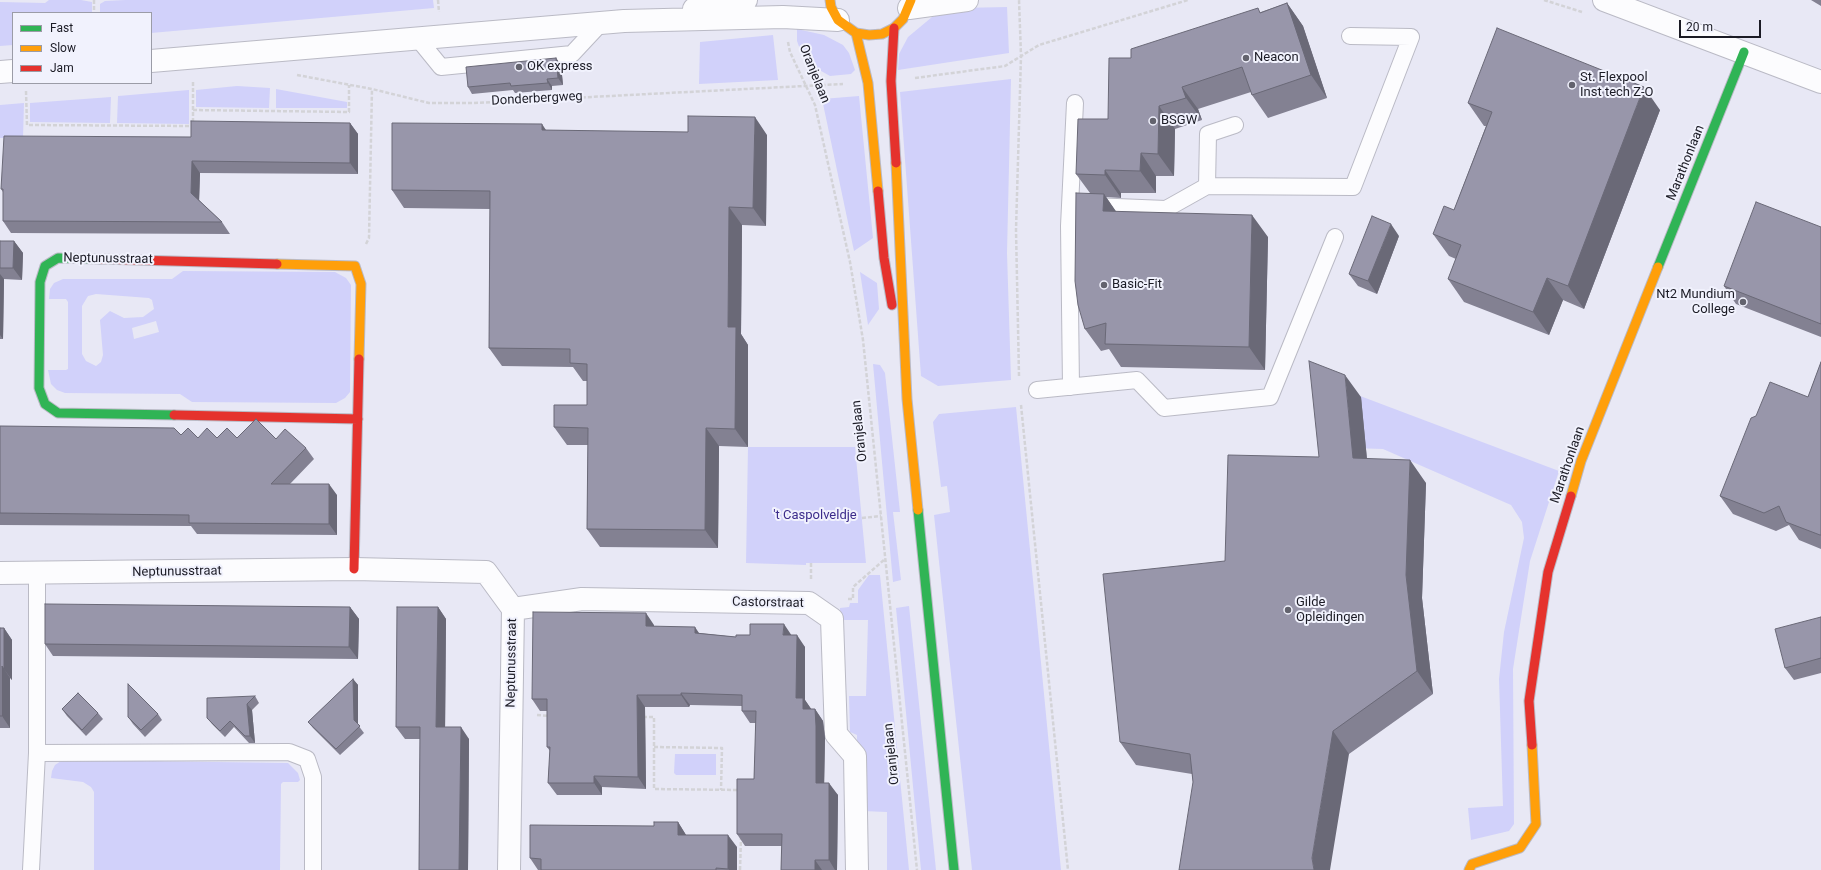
<!DOCTYPE html>
<style>
body{margin:0}
#map{position:relative;width:1821px;height:870px;overflow:hidden;background:#e8e8f5;font-family:Roboto,sans-serif}
canvas{display:block}
.legend{position:absolute;left:12px;top:12px;width:140px;height:72px;box-sizing:border-box;background:#f1f2fd;border:1px solid #9b9ca7;margin:0;padding:5px 7px;list-style:none;font-size:12px;color:#1b1b25}
.legend li{display:flex;align-items:center;gap:8px;height:20px}
.legend b{width:20px;border:1px solid #9b9ca7}
.scale{position:absolute;left:1679px;top:20px;width:82px;height:18px;box-sizing:border-box;border:2px solid #1b1b25;border-top:0;padding-left:5px;font-size:12px;line-height:14px;white-space:nowrap;color:#1b1b25;-webkit-text-stroke:3px #f1f2fd;paint-order:stroke}
</style>
<div id="map">
<canvas width="1821" height="870"></canvas>
<ul class="legend">
<li><b style="height:5px;background:#30b455"></b>Fast</li>
<li><b style="height:5px;background:#ff9f0a"></b>Slow</li>
<li><b style="height:5px;background:#e5322d"></b>Jam</li>
</ul>
<div class="scale">20 m</div>
</div>
<script>
const ctx = document.querySelector('canvas').getContext('2d');
ctx.lineJoin = 'round';
function fill(path, color) { ctx.fillStyle = color; ctx.fill(path, 'evenodd'); }
const poly = rows => new Path2D(rows.map(r => 'M' + r).join(''));
function trace(path, color, width, dash) { ctx.strokeStyle = color; ctx.lineWidth = width; ctx.lineCap = dash ? 'butt' : 'round'; ctx.setLineDash(dash || []); ctx.stroke(path); }
function drawText(font, color, halo, rows, align = 'center') {
  ctx.font = font + ' Roboto,sans-serif'; ctx.lineWidth = 4; ctx.setLineDash([]); ctx.textBaseline = 'middle'; ctx.strokeStyle = halo; ctx.fillStyle = color; for (const [text, x, y, turn = 0] of rows) {
    ctx.save(); ctx.translate(x, y); ctx.rotate((+turn || 0) * Math.PI / 180); ctx.textAlign = isNaN(turn) ? turn : align; if (halo) ctx.strokeText(text, 0, 0); ctx.fillText(text, 0, 0); ctx.restore();
  }
}
const green = poly([
 [49,0,81,0,92,2,92,13,13,13,13,45,0,46,0,2,45,3],
 [125,0,433,0,434,8,151,33,151,13,100,13,100,4,105,1],
 [1007,7,1009,53,898,70,899,54,908,37,932,17,960,8],
 [797,29,824,35,843,45,849,53,855,70,851,74,830,76,814,67,802,55,797,41],
 [773,35,778,80,699,84,700,42],
 [1011,79,1007,253,1011,380,938,386,921,376,900,92],
 [237,86,270,88,269,108,196,107,196,90],
 [276,89,347,102,347,108,276,108],
 [189,90,189,124,117,123,118,96],
 [859,96,873,238,854,251,822,99],
 [111,97,110,123,30,122,30,103],
 [24,103,23,138,0,138,0,105],
 [183,271,335,272,346,278,351,285,350,392,345,398,336,403,192,402,180,394,65,393,57,390,51,384,48,370,66,370,68,369,68,302,66,299,49,299,50,289,54,283,63,279,172,279],
 [96,294,149,298,152,300,154,309,143,317,124,318,110,311,100,320,103,355,101,362,96,366,86,361,82,354,82,306,88,296],
 [156,321,159,332,134,339,132,328],
 [860,272,877,283,879,309,868,325],
 [873,364,880,365,885,373,900,512,893,512,901,580,893,582],
 [1323,382,1559,471,1530,561,1513,669,1514,824,1509,831,1471,840,1468,808,1503,806,1499,679,1504,632,1524,538,1522,522,1511,505,1383,449,1352,448],
 [1016,407,1036,611,1061,870,972,870,934,515,950,512,947,486,941,487,933,422,939,414],
 [748,447,855,447,866,563,806,563,806,565,746,563],
 [869,575,880,575,909,870,887,870,887,812,862,811,857,803,857,735,850,732,849,696,866,696,868,620,840,620,840,608,849,607,850,603,858,603,858,590],
 [909,606,936,870,921,870,896,608],
 [675,754,716,754,716,775,676,775,674,773],
 [68,760,288,763,298,773,300,780,298,782,283,782,281,784,280,870,94,870,94,792,91,787,83,782,51,778,52,771,55,765,61,761]
]);
const path = poly([
 [94,0,94,13],
 [438,0,439,12],
 [1544,0,1582,12],
 [788,42,790,52,815,105,850,262,863,340,917,870],
 [297,75,372,89,429,103,474,103,843,84],
 [915,78,1005,66,1039,45,1188,0],
 [193,82,193,110],
 [26,91,27,125,193,126,193,110,349,112,349,85],
 [366,244,369,238,372,89],
 [1019,376,1016,230,1021,56,1019,0],
 [1021,405,1068,870],
 [862,518,881,516],
 [811,579,811,563],
 [848,599,853,599,853,587,885,559],
 [537,715,550,716],
 [643,717,654,717,654,789,740,790],
 [654,747,722,748,721,790],
 [740,870,741,837]
]);
const lane = poly([
 [419,40,441,67,572,54,600,24],
 [1207,186,1208,134,1235,125],
 [1070,208,1092,206,1166,209,1207,186,1353,187,1411,37,1350,36],
 [1071,387,1069,226,1075,103],
 [1037,390,1137,380,1164,408,1270,397,1335,237],
 [37,753,289,752,307,759,313,777,313,870],
 [31,870,37,753,37,574]
]);
const street = poly([
 [1604,0,1821,82],
 [909,8,967,0],
 [694,9,746,0],
 [151,61,624,21,783,17,838,20],
 [0,72,13,71],
 [0,573,354,569,486,572,513,609,509,870],
 [513,609,582,599,809,603,832,619,836,734,855,756,857,870]
]);
const fast = poly([
 [100,259,58,258,45,266,40,282,39,388,45,404,58,413,174,415],
 [1658,267,1744,52],
 [918,510,954,870]
]);
const slow = poly([
 [830,0,831,7,838,20,856,33,869,35,882,34,894,28,903,19,911,0],
 [856,33,868,83,878,191],
 [896,163,907,399,918,510],
 [277,264,355,266,361,284,359,359],
 [1571,496,1581,461,1658,267],
 [1469,870,1472,864,1520,848,1536,824,1532,745]
]);
const jam = poly([
 [894,28,891,81,896,163],
 [878,191,884,258,892,305],
 [100,259,277,264],
 [174,415,358,419],
 [354,569,359,359],
 [1532,745,1529,701,1548,572,1571,496]
]);
const wall = poly([
 [1811,0,1821,0,1821,6],
 [1287,3,1303,26,1327,98,1268,118,1252,95,1251,92,1198,109,1202,120,1175,129,1174,176,1156,176,1156,193,1121,193,1121,198,1106,197,1116,212,1268,237,1265,370,1121,367,1109,349,1101,351,1085,329,1090,193,1076,174,1108,119,1261,12],
 [556,58,561,65,563,85,552,86,552,90,515,93,513,90,472,94,468,87],
 [1468,103,1660,110,1584,309,1563,300,1549,335,1464,302,1448,279,1456,259,1449,256,1433,234,1454,210,1486,126,1484,126],
 [350,123,358,134,358,174,200,173,199,200,222,222,230,234,11,233,3,221,3,192,1,189,191,137],
 [546,130,767,135,766,226,742,225,741,334,748,345,748,447,719,446,718,548,600,547,587,529,588,445,567,445,554,427,587,405,587,381,583,381,573,367,502,366,489,348,490,209,404,208,392,190],
 [1821,227,1821,337,1736,304,1724,286],
 [1399,236,1377,294,1358,286,1349,274],
 [0,241,14,241,23,253,22,280,4,279,3,339,0,339],
 [1821,362,1821,549,1799,540,1789,525,1776,531,1733,514,1720,496,1808,397],
 [1361,397,1367,459,1426,483,1422,598,1433,694,1349,754,1193,782,1192,774,1136,765,1120,742,1225,561,1319,457],
 [0,426,181,435,198,438,237,438,306,448,314,459,290,484,337,495,337,535,197,534,191,526,0,525],
 [350,607,359,619,358,659,53,656,45,644],
 [438,607,446,619,445,727,469,739,468,870,419,870,420,739,405,739,396,727],
 [1821,617,1821,673,1794,680,1785,668],
 [654,625,654,626,699,633,736,637,791,635,805,647,805,700,811,709,815,709,823,721,825,738,824,783,838,795,837,870,781,870,782,846,745,846,737,834,754,779,756,723,750,723,742,711,742,706,690,705,689,707,645,707,646,789,602,787,602,795,557,795,548,783,550,751,547,747,547,711,540,711,532,699],
 [0,628,4,628,12,640,12,680,10,678,10,728,0,728],
 [353,679,358,685,358,725,364,733,340,755,313,728,308,722],
 [255,696,259,703,252,710,255,743,249,743,234,727,225,737,212,724,207,718],
 [62,709,98,713,103,719,86,736,67,716],
 [158,714,162,720,145,737,133,724,128,717],
 [678,822,686,835,737,847,737,870,538,870,530,858,654,826]
]);
const shadedWall = poly([
 [1287,3,1303,26,1327,98,1311,75],
 [556,58,561,65,563,85,558,78],
 [547,79,552,86,552,90,548,83],
 [1182,87,1198,109,1202,120,1186,98],
 [1644,87,1660,110,1584,309,1568,286],
 [1159,106,1175,129,1174,176,1158,154],
 [755,117,767,135,766,226,753,208],
 [350,123,358,134,358,174,350,163],
 [542,124,554,142,542,130],
 [1141,153,1156,176,1156,193,1140,171],
 [192,161,200,173,199,204,191,193],
 [1105,170,1121,193,1121,198,1105,175],
 [1104,194,1120,217,1103,211],
 [729,207,742,225,741,334,748,345,748,447,735,429,728,327],
 [1252,215,1268,237,1265,370,1249,347],
 [1391,224,1399,236,1377,294,1368,281],
 [14,241,23,253,22,280,13,268],
 [0,274,4,279,3,339,0,335],
 [1547,278,1563,300,1549,335,1533,312],
 [1345,375,1361,397,1369,481,1353,458],
 [706,428,719,446,718,548,705,530],
 [1410,460,1426,483,1422,598,1433,694,1417,671,1406,575],
 [329,484,337,495,337,535,329,524],
 [350,607,359,619,358,659,349,647],
 [438,607,446,619,445,739,436,727],
 [646,613,654,625,654,638,646,626],
 [784,624,792,636,783,635],
 [695,627,703,639,695,633],
 [4,628,12,640,12,680,4,669],
 [797,635,805,647,805,700,812,710,812,721,796,698],
 [2,666,10,678,10,728,2,716],
 [353,679,358,685,358,726,354,720],
 [681,693,690,705,689,707,681,695],
 [637,695,645,707,646,789,638,777],
 [247,704,252,710,255,743,250,736],
 [815,709,823,721,825,738,824,795,816,783],
 [461,727,469,739,468,870,459,870],
 [1333,731,1349,754,1330,870,1314,870,1312,858],
 [594,776,602,787,602,795,594,783],
 [829,783,838,795,837,870,835,870,829,860],
 [678,822,686,835,678,835],
 [728,835,737,847,737,870,729,870,728,869],
 [815,860,822,870,815,870]
]);
const building = poly([
 [1287,3,1311,75,1252,95,1242,67,1182,87,1186,98,1159,106,1158,154,1141,153,1140,171,1105,170,1105,175,1076,174,1078,119,1108,119,1109,58,1131,58,1131,49,1258,8,1260,13,1287,3],
 [1497,28,1644,87,1568,286,1547,278,1533,312,1448,279,1461,245,1433,234,1444,206,1454,210,1492,112,1468,103,1497,28],
 [556,58,558,78,547,79,548,83,511,86,510,83,468,87,466,67,556,58],
 [688,116,755,117,753,208,729,207,728,327,736,327,735,429,706,428,705,530,587,529,588,428,554,427,554,405,587,405,587,364,570,363,570,349,489,348,490,191,392,190,392,123,542,124,542,130,688,132,688,116],
 [191,121,350,123,350,163,192,161,191,193,222,222,3,221,3,189,1,189,4,136,191,137,191,121],
 [1076,193,1104,194,1103,211,1252,215,1249,347,1105,344,1106,323,1085,329,1078,305,1075,281,1076,193],
 [1756,202,1821,227,1821,324,1724,286,1756,202],
 [1372,216,1391,224,1368,281,1349,274,1372,216],
 [0,241,14,241,13,268,0,268,0,241],
 [1309,361,1345,375,1353,458,1410,460,1406,575,1417,671,1333,731,1312,858,1314,870,1179,870,1193,782,1190,754,1120,742,1103,574,1225,561,1228,455,1319,457,1309,361],
 [1821,362,1821,535,1820,535,1786,522,1779,506,1764,513,1720,496,1751,418,1756,416,1770,382,1808,397,1821,362],
 [256,419,276,439,285,429,306,448,271,484,329,484,329,524,189,523,189,515,0,513,0,426,174,428,181,435,188,428,198,438,207,428,217,438,227,428,237,438,256,419],
 [45,604,350,607,349,647,45,644,45,604],
 [397,607,438,607,436,727,461,727,459,870,419,870,420,727,396,727,397,607],
 [533,612,646,613,646,626,695,627,695,633,736,637,736,635,750,635,750,624,784,624,783,635,797,635,796,698,803,698,803,709,815,709,816,726,816,783,829,783,829,860,815,860,815,870,781,870,782,834,737,834,737,779,754,779,756,711,742,711,742,695,681,693,681,695,637,695,638,777,594,776,594,783,548,783,550,747,547,747,547,699,532,699,533,612],
 [1821,617,1821,658,1785,668,1775,629,1821,617],
 [0,628,4,628,4,669,2,666,2,716,0,716,0,628],
 [353,679,354,720,360,726,336,749,308,722,353,679],
 [128,684,158,714,141,730,128,717,128,684],
 [78,693,98,713,82,730,62,709,78,693],
 [255,696,247,704,250,736,245,736,230,721,220,731,207,718,207,698,255,696],
 [654,822,678,822,678,835,728,835,728,869,716,868,716,870,541,870,541,859,530,858,530,825,654,826,654,822]
]);
const markers = [
 [1246,58,4,"#63636e"],
 [519,67,4,"#63636e"],
 [1572,85,4,"#63636e"],
 [1153,121,4,"#63636e"],
 [1104,285,4,"#63636e"],
 [1743,302,4,"#63636e"],
 [1288,610,4,"#63636e"]
];
const poiNames = [
 ["Neacon",1254,58],
 ["OK express",527,67],
 ["St. Flexpool",1580,78],
 ["Inst tech Z-O",1580,93],
 ["BSGW",1161,121],
 ["Basic-Fit",1112,285],
 ["Nt2 Mundium",1735,295,"right"],
 ["College",1735,310,"right"],
 ["Gilde",1296,603],
 ["Opleidingen",1296,618]
];
const streetNames = [
 ["Oranjelaan",814,74,68],
 ["Donderbergweg",537,99,-3],
 ["Marathonlaan",1686,163,-68],
 ["Neptunusstraat",108,259,1],
 ["Oranjelaan",860,431,-96],
 ["Marathonlaan",1568,465,-71],
 ["Neptunusstraat",177,572,-1],
 ["Castorstraat",768,603,1],
 ["Neptunusstraat",512,663,-89],
 ["Oranjelaan",892,754,-96]
];
const parkNames = [
 ["'t Caspolveldje",815,516]
];
fill(green, '#d1d1fa');
trace(lane, '#babac5', 18);
trace(street, '#babac5', 24);
trace(fast, '#babac5', 11);
trace(slow, '#babac5', 11);
trace(jam, '#babac5', 11);
trace(path, '#d3d3d7', 2.5, [4, 2]);
trace(lane, '#fcfcfe', 16);
trace(street, '#fcfcfe', 22);
trace(fast, '#30b455', 9);
trace(slow, '#ff9f0a', 9);
trace(jam, '#e5322d', 9);
fill(wall, '#838192');
fill(shadedWall, '#6a6977');
fill(building, '#9896aa');
trace(building, '#6a6977', 1);
for (const [x, y, r, color] of markers) { const dot = new Path2D(); dot.arc(x, y, r, 0, 2 * Math.PI); ctx.fillStyle = color; ctx.fill(dot); trace(dot, '#f1f2fd', 1.5); }
drawText('13px', '#1b1b25', '#f1f2fd', poiNames, 'left');
drawText('13px', '#1b1b25', '#f1f2fd', streetNames);
drawText('13px', '#3c2c8b', '#f1f2fd', parkNames);
</script>
